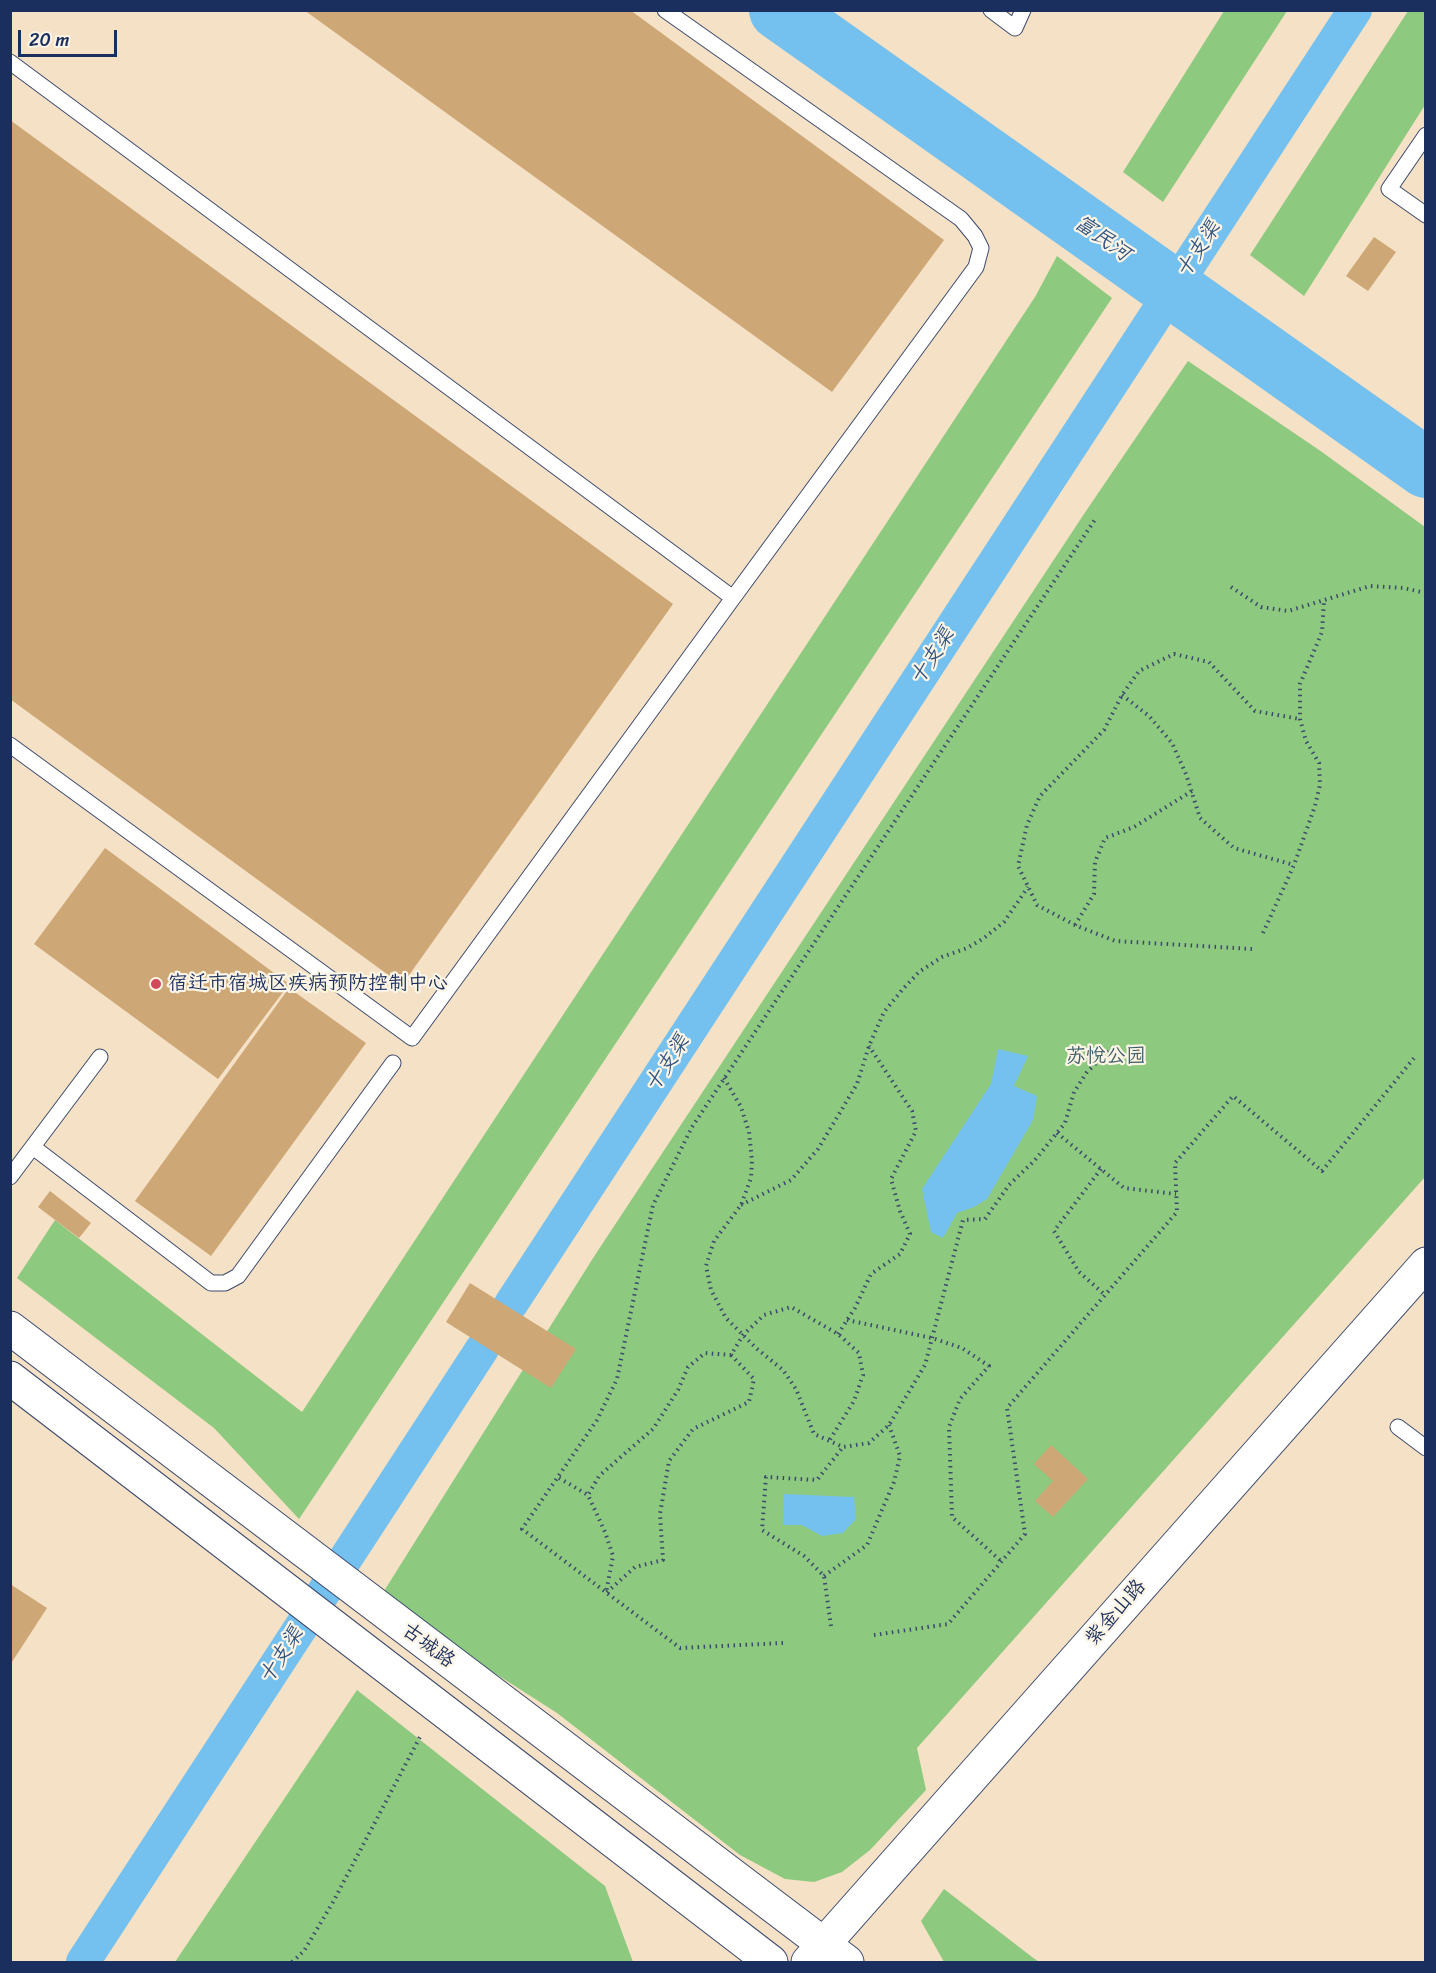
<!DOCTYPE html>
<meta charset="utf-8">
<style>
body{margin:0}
#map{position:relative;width:1436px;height:1973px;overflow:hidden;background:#f5e1c5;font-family:Sriracha,sans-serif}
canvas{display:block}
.frame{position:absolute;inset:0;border:12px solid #1b2f5e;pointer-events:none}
.scale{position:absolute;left:18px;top:30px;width:99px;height:27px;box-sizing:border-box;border:3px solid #1b2f5e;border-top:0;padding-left:8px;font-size:18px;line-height:21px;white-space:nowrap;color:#1b2f5e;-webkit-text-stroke:4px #fcf5e5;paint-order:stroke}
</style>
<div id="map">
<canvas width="1436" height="1973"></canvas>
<div class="frame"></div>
<div class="scale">20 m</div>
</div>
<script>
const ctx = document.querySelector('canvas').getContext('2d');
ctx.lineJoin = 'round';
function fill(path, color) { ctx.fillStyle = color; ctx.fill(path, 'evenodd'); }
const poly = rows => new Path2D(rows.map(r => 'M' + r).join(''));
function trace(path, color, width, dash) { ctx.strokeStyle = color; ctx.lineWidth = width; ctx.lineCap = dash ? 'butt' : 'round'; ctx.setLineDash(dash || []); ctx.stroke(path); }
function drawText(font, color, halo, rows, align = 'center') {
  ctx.font = font + ' Sriracha,"LXGW WenKai TC",sans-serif'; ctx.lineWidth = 4.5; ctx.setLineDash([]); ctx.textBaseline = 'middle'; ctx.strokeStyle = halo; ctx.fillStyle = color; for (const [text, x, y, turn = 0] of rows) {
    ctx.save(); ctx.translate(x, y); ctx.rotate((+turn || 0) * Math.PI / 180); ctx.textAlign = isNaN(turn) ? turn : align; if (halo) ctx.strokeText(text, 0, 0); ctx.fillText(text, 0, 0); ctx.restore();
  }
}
const green = poly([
 [1224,11,1287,11,1163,202,1123,172],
 [1408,11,1425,11,1425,105,1304,296,1250,255],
 [1057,256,1112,298,299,1519,214,1428,17,1278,55,1220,302,1412,1035,297],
 [1188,361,1322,452,1425,527,1425,1177,917,1748,926,1790,870,1850,842,1872,814,1882,785,1879,740,1855,557,1713,379,1599,595,1255,1086,511],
 [357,1690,605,1886,633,1962,175,1962],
 [944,1889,1032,1957,1039,1962,944,1962,921,1921]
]);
const water = poly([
 [998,1049,1028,1056,1014,1086,1037,1096,1033,1120,987,1199,974,1207,957,1213,943,1238,931,1232,922,1189,991,1084],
 [784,1494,854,1497,856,1519,843,1533,822,1536,802,1525,783,1525]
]);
const canal = poly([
 [511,1304,1355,10],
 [83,1962,482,1349]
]);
const river = poly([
 [779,10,1426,468]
]);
const building = poly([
 [304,10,630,10,944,240,832,392],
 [10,120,673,604,402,985,10,699],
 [1374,237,1396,252,1368,291,1346,276],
 [105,848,289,984,218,1079,34,944],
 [289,988,366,1043,211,1256,135,1201],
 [50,1191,91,1223,79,1238,38,1207],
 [470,1283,576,1349,551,1388,446,1322],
 [1051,1445,1088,1479,1053,1517,1035,1501,1053,1481,1034,1464],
 [10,1584,47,1608,10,1665]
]);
const path = poly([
 [1231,587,1261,607,1288,611,1370,586,1403,588,1426,593],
 [1122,695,1149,716,1172,743,1186,774,1200,818,1234,848,1294,865],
 [1075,925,1094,894,1095,862,1105,838,1134,827,1192,791],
 [1263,933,1294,865,1315,806,1320,785,1319,763,1306,741,1300,719,1300,684,1322,632,1324,600],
 [1252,949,1115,941,1075,925,1037,905,1018,866,1027,825,1040,796,1104,730,1122,695,1139,671,1174,654,1209,662,1255,711,1300,719],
 [724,1078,741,1107,749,1132,752,1161,751,1178,741,1205,714,1241,706,1266,711,1290,726,1318,756,1348,783,1370,796,1389,814,1434,843,1447,869,1443,889,1425,925,1365,963,1220,985,1219,1009,1185,1035,1160,1065,1123,1074,1092,1087,1072,1114,1046],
 [1057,1133,1124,1188,1176,1194],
 [1101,1169,1054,1231,1079,1272,1105,1295],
 [741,1205,791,1180,818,1149,857,1084,869,1046,884,1012,902,990,919,972,942,957,967,948,984,938,1004,922,1028,887],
 [847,1320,932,1338,962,1348,989,1366,960,1399,949,1427,952,1517,1002,1562],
 [838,1334,855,1308,871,1274,900,1254,910,1234,900,1211,891,1179,916,1131,912,1111,869,1046],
 [731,1355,754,1379,749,1402,693,1429,669,1461,660,1514,663,1560,635,1567,606,1593,613,1556,605,1532,588,1495,599,1476,653,1429,678,1390,688,1367,705,1353,731,1355,743,1335,764,1315,791,1307,838,1334,859,1353,863,1375,854,1401,829,1441],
 [559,1478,588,1495],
 [824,1576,867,1545,894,1482,900,1456,889,1425],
 [831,1626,824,1576,804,1556,762,1530,766,1477,817,1480,843,1447],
 [874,1635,948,1624,1025,1534,1007,1408,1177,1212,1175,1163,1233,1096,1322,1171,1414,1058],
 [783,1643,680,1648,522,1529,597,1420,617,1379,653,1205,692,1127,1096,518],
 [292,1962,304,1951,333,1902,421,1735]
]);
const lane = poly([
 [991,10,1015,28,1023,10],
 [10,62,733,598],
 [1426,135,1389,189,1426,215],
 [10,745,412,1038,733,598,976,267,981,248,975,236,961,219,665,10],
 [33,1147,211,1283,225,1283,238,1276,393,1063],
 [10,1177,100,1057],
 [1398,1427,1426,1448]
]);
const secondary = poly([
 [10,1328,847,1962],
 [10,1378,771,1962],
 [808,1962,1426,1264]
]);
const markers = [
 [156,984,6,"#d1495b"]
];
const poiNames = [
 ["宿迁市宿城区疾病预防控制中心",168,984]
];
const parkNames = [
 ["苏悦公园",1106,1057]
];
const streetNames = [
 ["紫金山路",1116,1613,-49],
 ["古城路",428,1646,37]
];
const waterNames = [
 ["富民河",1102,239,35],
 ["十支渠",1199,250,-57],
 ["十支渠",933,657,-57],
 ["十支渠",668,1064,-57],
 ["十支渠",282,1656,-57]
];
fill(green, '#8dc97e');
fill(water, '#74c0ee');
trace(canal, '#74c0ee', 34);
trace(river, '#74c0ee', 60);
fill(building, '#cea777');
trace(lane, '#3c4a6d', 17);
trace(secondary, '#3c4a6d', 35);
trace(path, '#3c4a6d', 4, [1.5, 4.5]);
trace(lane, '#fff', 15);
trace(secondary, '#fff', 33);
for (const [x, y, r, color] of markers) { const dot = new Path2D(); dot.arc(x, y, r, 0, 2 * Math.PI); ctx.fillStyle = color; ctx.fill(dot); trace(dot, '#fcf5e5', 2); }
drawText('20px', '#1b2f5e', '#fcf5e5', poiNames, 'left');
drawText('20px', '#3d5d68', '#fcf5e5', parkNames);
drawText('20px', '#1b2f5e', '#fcf5e5', streetNames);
drawText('italic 21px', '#315382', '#fcf5e5', waterNames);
</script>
